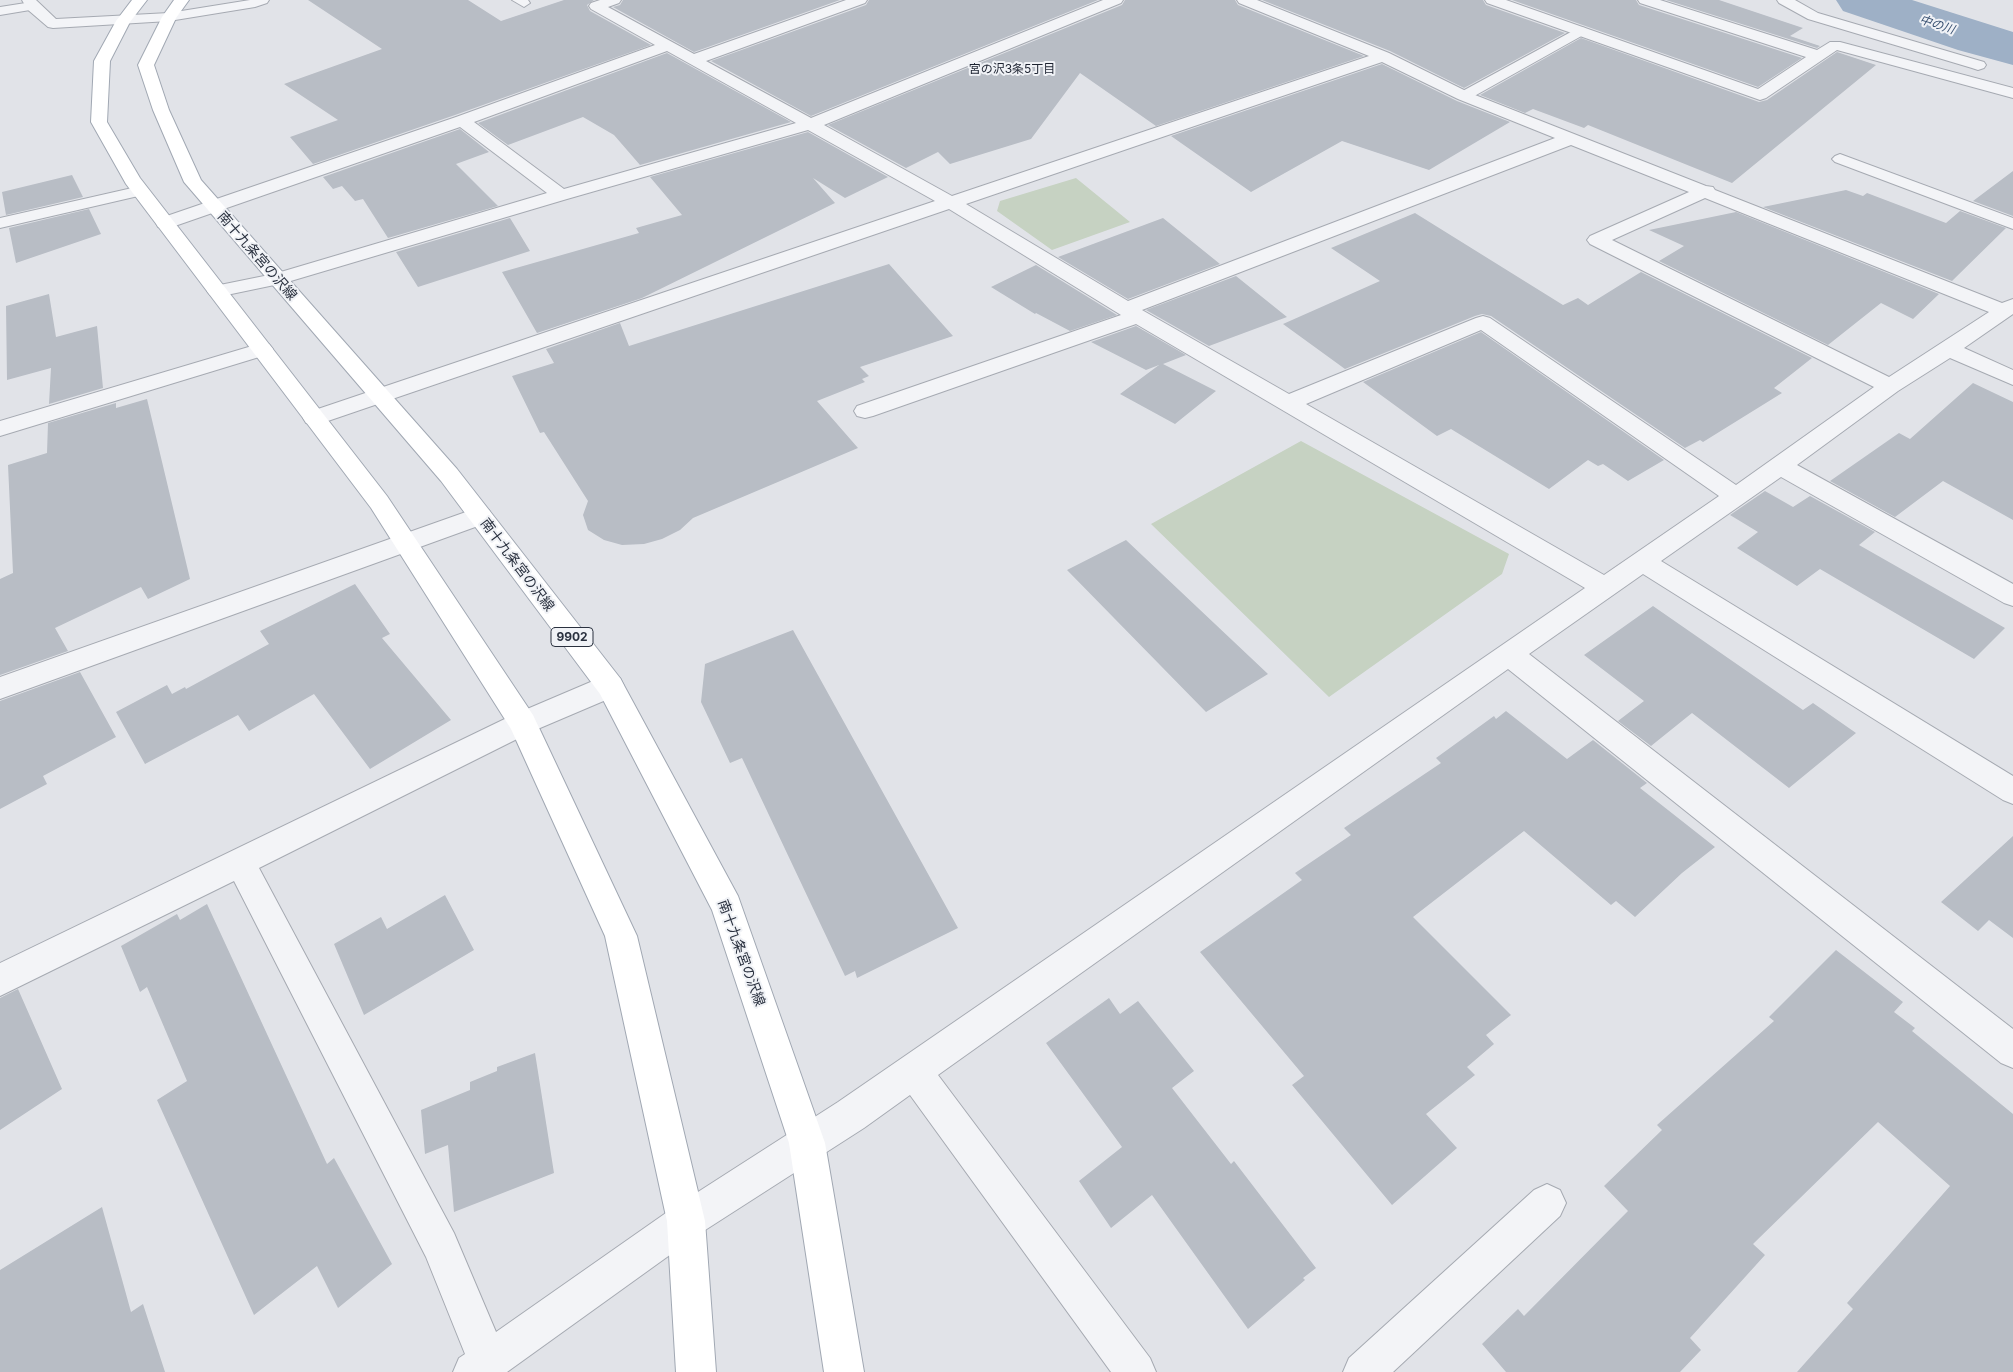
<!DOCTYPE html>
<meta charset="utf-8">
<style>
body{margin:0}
canvas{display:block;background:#e1e3e8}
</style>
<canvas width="2013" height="1372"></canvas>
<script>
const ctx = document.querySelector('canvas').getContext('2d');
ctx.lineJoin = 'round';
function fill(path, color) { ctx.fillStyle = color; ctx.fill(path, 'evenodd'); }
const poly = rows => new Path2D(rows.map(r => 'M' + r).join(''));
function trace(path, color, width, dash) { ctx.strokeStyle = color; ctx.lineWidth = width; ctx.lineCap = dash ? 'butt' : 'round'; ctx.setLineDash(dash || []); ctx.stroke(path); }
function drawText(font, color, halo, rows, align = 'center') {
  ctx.font = font + ' Inter,"Noto Sans JP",sans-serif'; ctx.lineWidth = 4; ctx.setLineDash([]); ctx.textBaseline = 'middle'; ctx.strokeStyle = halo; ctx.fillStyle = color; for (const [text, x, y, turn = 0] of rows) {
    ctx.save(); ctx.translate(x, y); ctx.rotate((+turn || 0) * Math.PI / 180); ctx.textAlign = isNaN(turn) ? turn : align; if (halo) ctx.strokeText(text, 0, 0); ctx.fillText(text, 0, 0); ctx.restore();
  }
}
const green = poly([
 [1076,178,1130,222,1052,250,997,211,1000,201],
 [1301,441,1509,554,1502,574,1329,697,1151,524]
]);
const river = poly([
 [1836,0,1912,0,2013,32,2013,65,1958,50,1843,11,1836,0]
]);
const building = poly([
 [308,0,468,0,501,21,564,0,594,0,587,5,590,11,651,45,455,115,313,164,290,137,338,120,284,84,382,49],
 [623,0,840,0,694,52,613,7,620,5],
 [869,0,1098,0,811,116,711,61,866,5],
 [1125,0,1235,0,1238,5,1364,56,1156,126,1080,73,1031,139,950,164,938,152,906,168,828,125,1122,5],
 [1262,0,1483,0,1486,5,1565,33,1464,88,1390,51],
 [1512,0,1636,0,1639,5,1802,58,1758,87],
 [1666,0,1719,0,1803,28,1790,36,1820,46,1817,48],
 [1581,38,1759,102,1767,100,1837,52,1876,65,1732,183,1588,125,1584,128,1533,109,1525,113,1480,95],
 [667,53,791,122,640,165,614,135,583,117,508,145,478,123],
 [1382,64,1457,101,1510,122,1429,170,1342,141,1251,192,1171,136],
 [460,129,489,152,456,164,498,206,388,238,363,199,355,201,342,186,333,189,323,177],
 [808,132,888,177,845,198,813,178,835,203,642,298,537,333,502,272,639,233,636,228,682,215,650,177],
 [2013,171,2013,216,1973,201],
 [72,175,83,197,6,215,2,192],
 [1846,190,1863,196,1867,193,1946,223,1960,211,2006,228,1952,281,1763,207],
 [89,209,101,234,16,263,9,228],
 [1736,212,1939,294,1913,319,1881,303,1828,345,1659,261,1684,246,1649,230],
 [1415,213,1563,305,1578,298,1588,305,1641,272,1812,358,1774,388,1782,393,1703,442,1700,440,1685,448,1491,316,1482,314,1475,316,1345,369,1283,324,1380,281,1331,248],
 [510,218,530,251,418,287,396,252],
 [1163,218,1220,264,1128,299,1058,257],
 [889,264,953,336,860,367,869,376,862,379,865,382,817,401,858,448,693,518,680,530,662,539,644,544,622,545,604,540,588,530,583,515,588,501,544,432,540,433,512,376,554,363,546,349,620,323,629,346],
 [1036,265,1117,315,1070,331,1036,313,1035,314,991,287],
 [1236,276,1287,317,1209,346,1146,310],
 [49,294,56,337,97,326,103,388,49,404,51,368,7,380,6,306],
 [1136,326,1186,355,1163,364,1216,391,1175,424,1120,394,1159,365,1146,370,1091,342],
 [1481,332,1664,460,1628,481,1603,464,1598,466,1588,460,1549,489,1451,429,1437,436,1363,382],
 [1973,383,2013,402,2013,520,1943,481,1895,517,1830,481,1899,433,1910,439],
 [147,399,190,579,148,599,141,587,55,628,68,651,0,675,0,579,13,573,8,465,47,453,48,423,116,403,116,408],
 [1765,491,1793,507,1810,496,1875,532,1859,545,2005,628,1974,659,1820,569,1797,586,1737,548,1758,532,1730,515],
 [1126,540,1268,674,1206,712,1067,570],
 [355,584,390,634,382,638,451,720,370,769,314,694,249,731,238,715,145,764,116,712,167,685,172,694,185,687,186,689,269,644,260,631],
 [1653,606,1803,710,1813,703,1856,733,1789,788,1692,713,1651,746,1618,721,1644,701,1584,655],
 [793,630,958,928,857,978,855,971,845,976,742,758,730,763,701,702,705,664],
 [80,672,116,737,43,776,47,784,0,809,0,701],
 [1506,711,1567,759,1593,740,1647,783,1640,788,1715,847,1682,873,1635,917,1616,901,1611,905,1524,831,1413,917,1511,1015,1486,1035,1494,1044,1467,1067,1475,1075,1426,1114,1457,1148,1392,1205,1292,1085,1304,1076,1200,952,1302,880,1295,873,1351,835,1344,828,1441,763,1436,758,1494,716,1496,719],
 [2013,836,2013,938,1989,920,1978,931,1941,902],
 [445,895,474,950,364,1015,334,944,381,917,387,929],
 [207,904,327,1164,334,1158,392,1264,338,1308,317,1266,254,1315,157,1100,187,1081,147,987,140,992,121,946,177,914,180,920],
 [1836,950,1903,1002,1894,1012,1915,1028,1912,1031,2013,1114,2013,1372,1797,1372,1853,1309,1847,1303,1950,1186,1878,1122,1753,1244,1765,1255,1690,1338,1701,1350,1680,1372,1506,1372,1482,1344,1518,1309,1524,1316,1628,1211,1604,1186,1662,1130,1657,1125,1774,1021,1769,1017],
 [18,989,62,1089,0,1130,0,998],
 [1109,998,1120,1014,1138,1001,1194,1071,1172,1088,1231,1164,1234,1161,1316,1268,1303,1278,1305,1280,1248,1329,1152,1195,1111,1228,1079,1181,1122,1147,1046,1043],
 [535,1053,554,1173,454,1212,448,1145,425,1154,421,1110,470,1090,470,1082,497,1071,497,1067],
 [102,1207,131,1312,143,1304,165,1372,0,1372,0,1270]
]);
const lane = poly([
 [250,0,269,0,267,3,255,7,169,21,163,17,169,13,250,0],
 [512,0,528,0,530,3,524,7,512,0],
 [32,2,38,6,36,9,0,15,0,7,32,2],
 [1580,27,1585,28,1587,31,1585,34,1469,99,1464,100,1459,99,1457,96,1459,93,1580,27],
 [1840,154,2013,218,2013,229,1835,162,1832,159,1835,156,1840,154],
 [141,186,147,188,149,191,147,194,0,228,0,218,141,186]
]);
const street = poly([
 [22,0,36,0,56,19,169,13,174,14,176,17,174,20,169,21,53,28,48,27,27,9,22,0],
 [600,0,621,0,619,3,608,7,694,54,846,0,867,0,865,3,706,61,811,118,1103,0,1123,0,1121,3,824,125,952,196,1369,56,1239,3,1237,0,1257,0,1389,53,1470,93,1706,186,1713,187,1715,190,2002,303,2013,299,2013,314,1964,348,2013,370,2013,385,1950,358,1898,391,1797,465,2013,584,2013,606,2004,603,1781,477,1661,561,2013,776,2013,804,2003,800,1643,574,1529,654,2013,1029,2013,1068,2001,1063,1508,669,938,1075,1150,1358,1156,1372,1111,1372,910,1095,864,1128,699,1234,507,1372,453,1372,459,1358,465,1354,426,1257,234,881,0,996,0,963,513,715,600,678,610,675,620,678,624,686,620,694,533,731,259,868,454,1233,496,1332,673,1208,838,1102,1585,588,1136,324,873,416,865,418,857,416,854,411,857,406,1121,315,949,209,322,423,314,425,306,423,303,418,306,413,935,201,808,130,567,199,284,283,217,297,210,295,207,291,210,287,274,274,547,193,460,127,172,227,165,229,158,227,156,223,158,219,456,117,655,45,591,9,589,6,591,3,600,0],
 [667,51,796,123,564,189,474,122,667,51],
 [1382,62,1458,99,1555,138,1128,301,966,204,1382,62],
 [1571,145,1689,192,1590,236,1587,240,1590,244,1874,387,1736,485,1490,318,1483,316,1476,318,1289,394,1142,310,1571,145],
 [1705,198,1989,312,1889,377,1612,240,1705,198],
 [1481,330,1719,496,1604,575,1306,404,1481,330],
 [1485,0,1506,0,1758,89,1806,57,1640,3,1638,0,1660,0,1817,50,1830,42,1840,42,2013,88,2013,98,1837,50,1766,98,1760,100,1487,3,1485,0],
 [1777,0,1795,0,1818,13,1984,62,1986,65,1984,68,1978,70,1972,68,1808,19,1779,3,1777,0],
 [262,343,269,344,273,349,269,354,0,436,0,421,262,343],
 [480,507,489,510,492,516,489,522,0,699,0,677,480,507],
 [1547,1184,1560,1190,1566,1203,1560,1216,1393,1372,1343,1372,1349,1358,1534,1190,1547,1184]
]);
const primary = poly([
 [132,0,147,0,130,22,110,61,107,122,140,178,387,496,533,715,637,936,705,1221,716,1372,676,1372,667,1221,605,936,511,729,371,508,126,184,91,122,94,61,116,21,132,0],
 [174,0,189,0,176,18,154,65,169,110,201,180,457,469,620,678,738,896,825,1143,864,1372,824,1372,789,1143,712,910,600,694,441,481,184,182,153,110,138,65,162,17,174,0]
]);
const farWaternames = [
 ["中の川",1937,25,18]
];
const farNeighbourhoodnames = [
 ["宮の沢3条5丁目",1012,69]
];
const shields = [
 [572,637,42]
];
const shieldNames = [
 ["9902",572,637]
];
const streetNames = [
 ["南十九条宮の沢線",257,256,49],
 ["南十九条宮の沢線",517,565,53],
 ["南十九条宮の沢線",741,953,70]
];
fill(green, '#c6d2c2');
fill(river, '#9eb0c6');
fill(building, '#b8bdc5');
trace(lane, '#a6aab2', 2);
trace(street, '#a6aab2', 2);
trace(primary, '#a1a8b3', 2);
fill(lane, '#f3f4f7');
fill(street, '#f3f4f7');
fill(primary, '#fff');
drawText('italic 12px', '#374f70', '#f0f2f6', farWaternames);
drawText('12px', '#1c2230', '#f0f2f6', farNeighbourhoodnames);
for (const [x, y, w] of shields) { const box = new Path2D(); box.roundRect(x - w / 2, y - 9.5, w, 19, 4); ctx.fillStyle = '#f0f2f6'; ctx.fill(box); trace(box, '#2a313f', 1); }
drawText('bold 12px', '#2a313f', null, shieldNames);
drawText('14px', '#2a313f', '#f0f2f6', streetNames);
</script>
